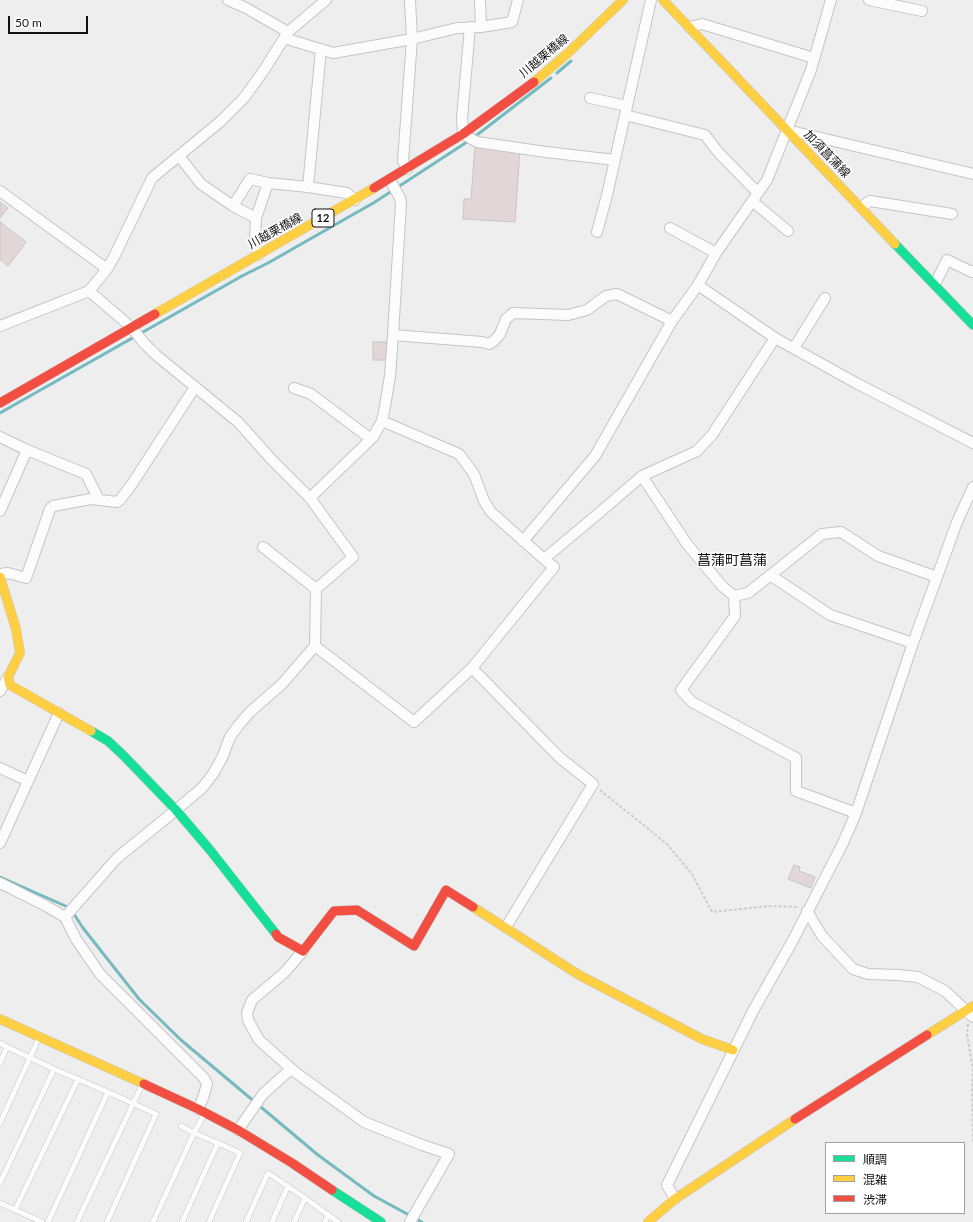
<!DOCTYPE html>
<meta charset="utf-8">
<style>
body{margin:0}
#map{position:relative;width:973px;height:1222px;overflow:hidden;background:#eee;font-family:Lato,"Noto Sans JP",sans-serif}
canvas{display:block}
.legend{position:absolute;left:825px;top:1142px;width:140px;height:72px;box-sizing:border-box;background:#fff;border:1px solid #a0a0a0;margin:0;padding:5px 7px;list-style:none;font-size:12px;color:#111112}
.legend li{display:flex;align-items:center;gap:8px;height:20px}
.legend b{width:20px;border:1px solid #a0a0a0}
.scale{position:absolute;left:8px;top:16px;width:80px;height:18px;box-sizing:border-box;border:2px solid #111112;border-top:0;padding-left:5px;font-size:12px;line-height:14px;white-space:nowrap;color:#111112;-webkit-text-stroke:3px #fff;paint-order:stroke}
</style>
<div id="map">
<canvas width="973" height="1222"></canvas>
<ul class="legend">
<li><b style="height:5px;background:#16e098"></b>順調</li>
<li><b style="height:5px;background:#ffcf43"></b>混雑</li>
<li><b style="height:5px;background:#f24e42"></b>渋滞</li>
</ul>
<div class="scale">50 m</div>
</div>
<script>
const ctx = document.querySelector('canvas').getContext('2d');
ctx.lineJoin = 'round';
const poly = rows => new Path2D(rows.map(r => 'M' + r).join(''));
function trace(path, color, width, dash) { ctx.strokeStyle = color; ctx.lineWidth = width; ctx.lineCap = dash ? 'butt' : 'round'; ctx.setLineDash(dash || []); ctx.stroke(path); }
function fill(path, color) { ctx.fillStyle = color; ctx.fill(path, 'evenodd'); }
function drawText(font, color, halo, rows, align = 'center') {
  ctx.font = font + ' Lato,"Noto Sans JP",sans-serif'; ctx.lineWidth = 3; ctx.setLineDash([]); ctx.textBaseline = 'middle'; ctx.strokeStyle = halo; ctx.fillStyle = color; for (const [text, x, y, turn = 0] of rows) {
    ctx.save(); ctx.translate(x, y); ctx.rotate((+turn || 0) * Math.PI / 180); ctx.textAlign = isNaN(turn) ? turn : align; if (halo) ctx.strokeText(text, 0, 0); ctx.fillText(text, 0, 0); ctx.restore();
  }
}
const stream = poly([
 [557,73,571,61],
 [0,413,242,276,268,263,375,202,473,138,551,78],
 [0,877,70,908,83,928,139,999,181,1040,318,1155,374,1196,422,1222]
]);
const building = poly([
 [475,146,520,149,515,222,463,219,464,199,471,199,475,146],
 [0,202,8,208,0,218,0,202],
 [0,222,26,242,8,266,1,260,0,261,0,222],
 [373,342,387,342,387,360,373,360,373,342],
 [794,865,800,867,799,871,815,877,811,888,788,879,794,865]
]);
const path = poly([
 [600,790,667,844,692,874,712,912,770,906,799,907],
 [968,1024,967,1034,973,1070,972,1087,973,1142]
]);
const lane = poly([
 [0,1043,7,1047],
 [0,1063,7,1047,54,1069,0,1183],
 [54,1069,108,1092],
 [0,1123,39,1038],
 [181,1126,194,1133,218,1143,240,1153,209,1222],
 [0,1203,42,1222],
 [15,1210,78,1079],
 [48,1222,108,1092,156,1114,107,1222],
 [77,1222,142,1085],
 [153,1222,194,1133,205,1113],
 [182,1222,218,1143],
 [246,1222,268,1173,305,1198,338,1222],
 [272,1222,288,1186],
 [294,1222,305,1198],
 [325,1222,328,1215]
]);
const street = poly([
 [228,0,246,8,288,32],
 [480,0,481,27],
 [869,0,922,11],
 [470,27,462,118,463,134,477,142,546,152,615,160],
 [689,27,702,24,814,58],
 [284,38,333,53,412,39,457,28,481,27,512,22,518,0],
 [590,98,627,106],
 [625,115,705,135,718,152,758,193],
 [787,130,973,174],
 [179,156,201,184,233,206],
 [407,169,403,161,412,39,410,0],
 [268,183,308,187,347,193,355,200],
 [308,187,321,49],
 [0,191,107,269],
 [752,201,788,231],
 [861,207,870,201,952,214],
 [256,218,233,206,250,179,268,183,256,218,255,242,258,255],
 [670,228,716,253],
 [597,232,607,195,651,0],
 [935,284,947,260,972,272,973,271],
 [698,285,775,338,856,383,973,443],
 [89,291,131,327,144,343,156,355,238,422,272,460,310,498,353,557,316,589,315,646],
 [0,326,89,291,107,269,114,257,152,178,221,121,244,98,264,70,288,32,326,0],
 [393,335,482,342,489,344,494,341,500,334,506,319,513,313,568,315,587,310,606,296,617,294,672,321,698,285,716,253,767,180,811,70,831,0],
 [794,348,825,298],
 [294,388,311,394,371,439],
 [382,421,459,454,474,474,484,501,491,512,544,559],
 [0,437,27,450,86,474,99,500],
 [642,476,687,544,722,586,734,596,748,593,822,534,841,532,878,556,937,577],
 [310,498,373,437,382,421,384,412,390,376,393,335,401,204,400,198,390,180],
 [0,511,27,450],
 [523,541,595,456,672,321],
 [263,547,316,589],
 [0,574,8,573,26,578,50,509,53,506,91,499,117,502,120,500,132,484,195,387],
 [770,575,830,615,913,643],
 [734,596,735,616,681,690,692,702,796,758,796,791,856,813],
 [472,668,559,757,593,784,506,927],
 [0,691,8,677],
 [0,768,28,781],
 [0,843,59,713],
 [0,883,46,906,65,917,76,939,100,974,204,1078,207,1084,203,1098,198,1109],
 [807,911,822,936,853,969,868,974,899,975,918,977,945,991,973,1017],
 [65,917,117,858,176,810,202,788,213,774,222,758,230,737,238,726,250,712,282,684,315,646,414,722,472,668,554,567,544,559,599,513,642,476,697,451,712,435,775,338],
 [303,951,284,973,252,1000,247,1013,248,1020,259,1040,295,1072,364,1122,422,1145,449,1154,410,1222],
 [238,1130,263,1094,291,1069],
 [675,1199,667,1185,753,1011,792,942,843,843,856,813,913,643,957,522,973,487]
]);
const fast = poly([
 [895,244,973,325],
 [91,731,108,741,124,756,176,810,210,850,276,934],
 [332,1190,381,1222]
]);
const slow = poly([
 [663,0,895,244],
 [534,82,568,53,623,0],
 [155,314,374,188],
 [0,577,16,629,20,653,8,677,10,685,91,731],
 [473,907,579,975,702,1039,733,1050],
 [0,1019,144,1084],
 [927,1035,973,1006],
 [648,1222,675,1199,795,1119]
]);
const jam = poly([
 [374,188,463,134,534,82],
 [0,403,155,314],
 [276,934,278,937,303,951,334,911,357,910,414,946,446,890,473,907],
 [144,1084,198,1109,238,1130,292,1163,332,1190],
 [795,1119,927,1035]
]);
const shields = [
 [323,218,22]
];
const shieldNames = [
 ["12",323,218]
];
const streetNames = [
 ["川越栗橋線",544,56,-40],
 ["加須菖蒲線",827,154,46],
 ["川越栗橋線",275,231,-29]
];
const quarterNames = [
 ["菖蒲町菖蒲",732,560]
];
trace(stream, '#76bac0', 3);
fill(building, '#e2d7d6');
trace(building, '#c5c5c5', 1);
trace(lane, '#c5c5c5', 6);
trace(street, '#c5c5c5', 12);
trace(fast, '#c5c5c5', 10);
trace(slow, '#c5c5c5', 10);
trace(jam, '#c5c5c5', 10);
trace(path, '#ccc', 2, [3, 2]);
trace(lane, '#fcfcfc', 5);
trace(street, '#fcfcfc', 10);
trace(fast, '#16e098', 9);
trace(slow, '#ffcf43', 9);
trace(jam, '#f24e42', 9);
for (const [x, y, w] of shields) { const box = new Path2D(); box.roundRect(x - w / 2, y - 9, w, 18, 3); ctx.fillStyle = '#fff'; ctx.fill(box); trace(box, '#111112', 1); }
drawText('bold 11px', '#111112', null, shieldNames);
drawText('12px', '#111112', '#fff', streetNames);
drawText('14px', '#111112', '#fff', quarterNames);
</script>
